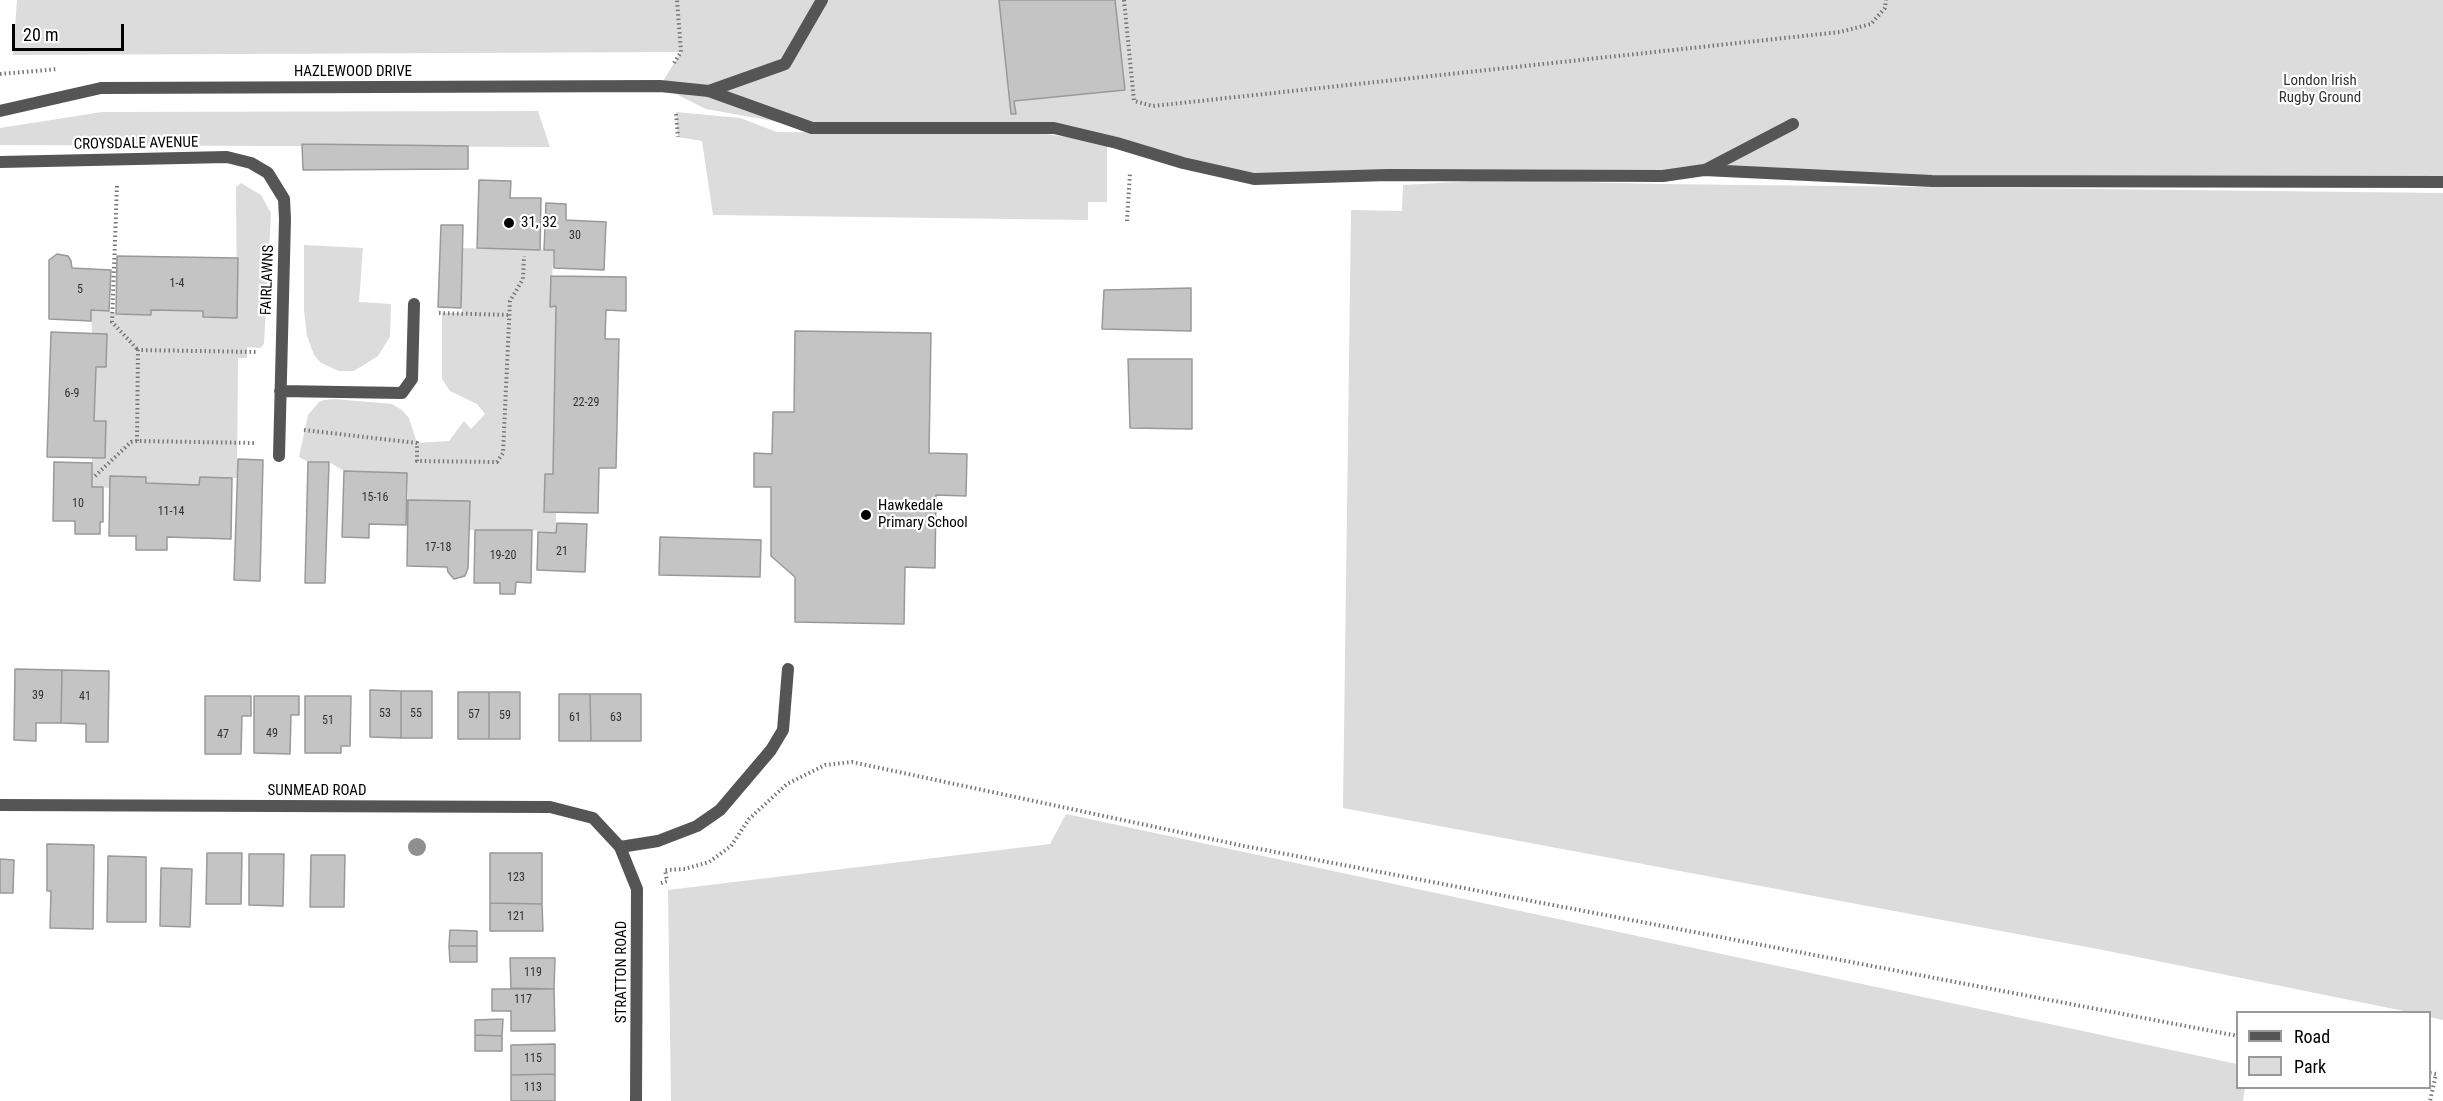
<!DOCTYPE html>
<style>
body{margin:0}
#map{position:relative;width:2443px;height:1101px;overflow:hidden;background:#fff;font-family:"Roboto Condensed",sans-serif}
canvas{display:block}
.legend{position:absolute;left:2236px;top:1011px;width:195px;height:78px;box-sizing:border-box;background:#fff;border:2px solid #999;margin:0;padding:8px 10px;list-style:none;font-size:18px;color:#000}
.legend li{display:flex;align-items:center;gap:12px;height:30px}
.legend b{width:30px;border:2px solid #999}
.scale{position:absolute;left:12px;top:24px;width:112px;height:27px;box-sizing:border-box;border:3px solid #000;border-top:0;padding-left:8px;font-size:18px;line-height:21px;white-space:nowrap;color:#000;-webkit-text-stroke:4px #fff;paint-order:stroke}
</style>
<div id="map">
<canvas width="2443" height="1101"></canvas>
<ul class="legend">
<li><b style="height:8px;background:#555"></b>Road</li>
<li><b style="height:16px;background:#dcdcdc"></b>Park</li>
</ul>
<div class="scale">20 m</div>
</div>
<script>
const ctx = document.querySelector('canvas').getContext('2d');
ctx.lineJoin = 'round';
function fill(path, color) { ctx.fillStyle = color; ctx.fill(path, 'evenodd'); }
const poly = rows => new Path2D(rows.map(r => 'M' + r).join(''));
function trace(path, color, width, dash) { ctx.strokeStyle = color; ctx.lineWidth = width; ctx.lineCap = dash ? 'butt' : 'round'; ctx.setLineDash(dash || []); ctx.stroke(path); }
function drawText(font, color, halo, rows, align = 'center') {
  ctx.font = font + ' "Roboto Condensed",sans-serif'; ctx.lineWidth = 4.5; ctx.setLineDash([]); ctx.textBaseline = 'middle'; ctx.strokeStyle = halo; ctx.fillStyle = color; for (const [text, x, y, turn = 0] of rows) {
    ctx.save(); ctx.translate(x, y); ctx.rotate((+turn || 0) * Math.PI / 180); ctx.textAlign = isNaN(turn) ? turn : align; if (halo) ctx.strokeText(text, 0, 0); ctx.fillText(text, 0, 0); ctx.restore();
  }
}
const green = poly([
 [17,0,2443,0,2443,182,1932,181,1704,170,1254,179,1054,128,812,128,706,109,660,86,681,52,13,55],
 [538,111,550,147,0,145,0,128,102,112],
 [676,112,740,118,777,132,1046,134,1107,143,1107,202,1088,202,1088,220,713,215,702,141,678,137],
 [1491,180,1662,184,2443,193,2443,1020,2430,1017,2430,1012,2409,1012,2108,951,1343,808,1351,210,1402,211,1403,185],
 [241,183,261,195,271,213,264,344,260,348,247,347,247,358,238,358,237,478,200,477,199,485,146,483,146,477,110,476,110,488,92,487,92,458,105,458,106,421,94,420,96,367,106,367,107,334,92,333,91,310,109,311,116,314,150,315,151,310,203,311,204,317,237,318,236,187],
 [304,245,363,248,359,302,391,304,390,337,378,356,354,371,339,371,321,363,314,355,307,336,304,310],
 [462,248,554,250,550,306,556,306,553,474,545,474,544,511,556,512,556,533,532,530,469,530,470,502,408,500,407,473,344,471,329,462,308,462,299,457,308,415,319,402,324,400,335,399,392,404,402,410,409,418,417,443,449,441,464,421,471,429,485,414,477,404,450,391,442,379,442,313,462,313],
 [1066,814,2237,1064,2238,1088,2245,1088,2243,1101,671,1101,668,890,1050,844]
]);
const building = poly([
 [999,0,1115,0,1125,90,1014,101,1016,114,1011,114,999,0],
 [302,144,468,146,468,169,303,170,302,144],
 [479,180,511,181,510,198,541,198,540,250,477,248,479,180],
 [546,203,566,204,566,220,606,222,604,270,554,268,554,250,544,250,546,203],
 [441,225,463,225,461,308,438,307,441,225],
 [57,254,68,256,71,261,72,268,111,270,109,311,91,310,91,321,49,319,49,260,57,254],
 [117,256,238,258,237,318,203,317,203,311,151,310,151,315,116,314,117,256],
 [551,276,626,277,626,311,606,310,605,339,619,339,616,468,599,468,598,513,544,512,545,474,553,474,556,306,550,307,551,276],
 [1191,288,1191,331,1102,329,1104,290,1191,288],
 [795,331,931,333,929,453,967,454,966,496,936,495,935,568,905,567,904,624,795,622,795,577,771,556,771,487,754,487,754,453,772,454,773,412,794,412,795,331],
 [51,332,107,334,106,367,96,367,94,421,106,421,105,458,47,457,51,332],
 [1128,359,1192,359,1192,429,1130,428,1128,359],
 [238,459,263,460,260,581,234,580,238,459],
 [54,462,92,463,92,487,103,487,103,522,100,522,100,534,75,534,75,521,53,521,54,462],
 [308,462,329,462,325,583,305,583,308,462],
 [344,471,407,473,406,525,369,524,369,538,342,537,344,471],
 [110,476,146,477,146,483,199,485,200,477,232,478,231,539,167,537,167,550,136,550,136,536,109,536,110,476],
 [408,500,470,501,468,568,465,576,454,579,448,572,447,567,407,566,408,500],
 [557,523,587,524,585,572,537,570,538,532,556,533,557,523],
 [475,530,532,530,531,583,516,582,515,594,500,594,500,583,474,583,475,530],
 [660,537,761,540,760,577,659,575,660,537],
 [15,669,62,670,61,723,36,723,36,741,14,740,15,669],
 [62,670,109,671,108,742,86,742,86,724,61,723,62,670],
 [370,690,401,691,401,738,370,737,370,690],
 [401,691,432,691,432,738,401,738,401,691],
 [458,692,489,692,489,739,458,739,458,692],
 [489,692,520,692,520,739,489,739,489,692],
 [559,694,590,694,591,741,559,741,559,694],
 [590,694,641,694,641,741,591,741,590,694],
 [205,696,251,696,251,716,242,716,241,754,205,754,205,696],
 [254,696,299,696,299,715,291,715,290,754,254,753,254,696],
 [305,696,351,696,350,746,341,746,341,753,305,753,305,696],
 [47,844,94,845,93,929,50,928,51,891,47,891,47,844],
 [207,853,242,853,241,904,206,904,207,853],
 [490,853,542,853,542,904,490,903,490,853],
 [249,854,284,854,283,906,249,905,249,854],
 [311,855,345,855,344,907,310,907,311,855],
 [108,856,146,857,146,922,107,922,108,856],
 [0,859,14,860,13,893,0,893,0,859],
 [161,868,192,869,190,927,160,926,161,868],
 [490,903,542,904,543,931,490,931,490,903],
 [450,930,477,931,477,946,449,946,450,930],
 [449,946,477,946,477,962,450,962,449,946],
 [510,958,555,958,554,989,511,988,510,958],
 [492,989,554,989,555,1031,511,1031,511,1011,492,1011,492,989],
 [503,1019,502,1036,475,1035,475,1020,503,1019],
 [475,1035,502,1036,502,1051,475,1051,475,1035],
 [555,1044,555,1074,511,1075,511,1045,555,1044],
 [555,1074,555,1101,511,1101,511,1075,555,1074]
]);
const path = poly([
 [1124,0,1134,101,1153,106,1840,32,1871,24,1885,8,1886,0],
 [674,63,681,52,677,0],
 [0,74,58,69],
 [676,114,678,137],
 [117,186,112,322,138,350],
 [1127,221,1130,173],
 [439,313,510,315],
 [304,430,417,443,417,461,497,462,503,453,510,301,523,279,524,256],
 [137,441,138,350,257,352],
 [95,476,131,442,137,441,254,443],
 [661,883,667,881,665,870,685,869,709,862,731,846,749,819,787,784,825,765,852,762,1244,846,2238,1036],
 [2430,1073,2436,1074,2430,1101]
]);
const lane = poly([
 [709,91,812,128,1054,128,1117,143,1183,163,1254,179,1388,175,1663,176,1704,170,1932,181,2443,182],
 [709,91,785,64,822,0],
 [1705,170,1793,124],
 [620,847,658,841,697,826,720,810,771,750,783,730,788,669]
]);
const street = poly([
 [0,111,101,88,660,86,709,91],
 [0,162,227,157,251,163,268,173,284,199,285,219,279,456],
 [280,391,402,393,412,379,414,304],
 [0,805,550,807,593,818,620,847,637,889,636,1101]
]);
const trees = [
 [417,847]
];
const markers = [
 [509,223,6,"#000"],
 [866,515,6,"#000"]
];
const numberNames = [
 ["30",575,236],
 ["1-4",177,284],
 ["5",80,290],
 ["6-9",72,394],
 ["22-29",586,403],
 ["15-16",375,498],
 ["10",78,504],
 ["11-14",171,512],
 ["17-18",438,548],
 ["21",562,552],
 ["19-20",503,556],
 ["39",38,696],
 ["41",85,697],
 ["53",385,714],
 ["55",416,714],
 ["57",474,715],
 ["59",505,716],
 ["61",575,718],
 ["63",616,718],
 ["51",328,721],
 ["49",272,734],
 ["47",223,735],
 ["123",516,878],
 ["121",516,917],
 ["119",533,973],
 ["117",523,1000],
 ["115",533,1059],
 ["113",533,1088]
];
const streetNames = [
 ["HAZLEWOOD DRIVE",353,72],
 ["CROYSDALE AVENUE",136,144,-1],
 ["FAIRLAWNS",268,280,-88],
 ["SUNMEAD ROAD",317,791],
 ["STRATTON ROAD",622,972,-90]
];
const parkNames = [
 ["London Irish",2320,81],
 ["Rugby Ground",2320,98]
];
const poiNames = [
 ["31, 32",521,223],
 ["Hawkedale",878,506],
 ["Primary School",878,523]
];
fill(green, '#dcdcdc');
fill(building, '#c4c4c4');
trace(building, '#999', 1.5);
trace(path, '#777', 4, [1.5, 3]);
trace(lane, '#555', 12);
trace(street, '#555', 12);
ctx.fillStyle = '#8f8f8f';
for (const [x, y] of trees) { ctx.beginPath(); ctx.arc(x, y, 9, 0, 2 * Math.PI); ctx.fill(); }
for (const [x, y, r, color] of markers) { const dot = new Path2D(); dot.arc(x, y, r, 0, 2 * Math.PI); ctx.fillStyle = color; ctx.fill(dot); trace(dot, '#fff', 2); }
drawText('12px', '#313131', null, numberNames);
drawText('15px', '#000', '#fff', streetNames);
drawText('15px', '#333', '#fff', parkNames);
drawText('15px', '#000', '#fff', poiNames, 'left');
</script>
